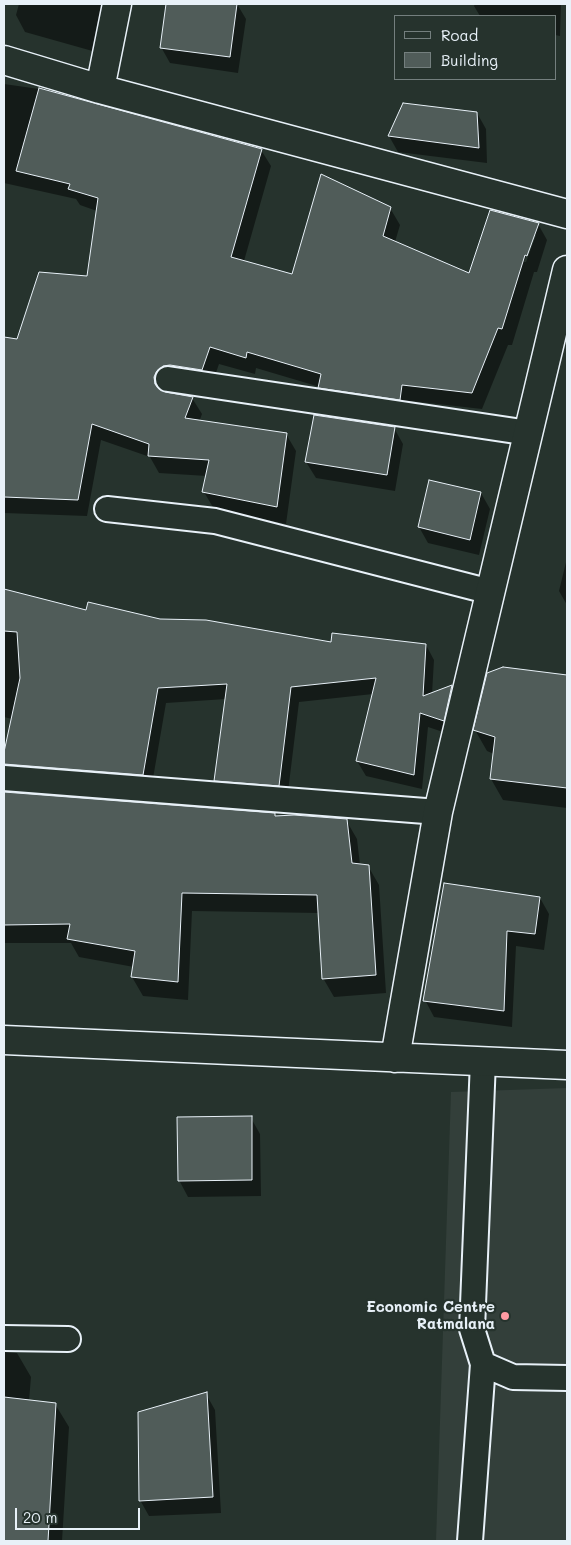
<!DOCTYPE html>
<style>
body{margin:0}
#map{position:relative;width:571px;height:1545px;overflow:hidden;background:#26332d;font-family:Mali,sans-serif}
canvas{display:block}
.frame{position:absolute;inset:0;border:5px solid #e8f1f8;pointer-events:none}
.legend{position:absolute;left:394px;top:15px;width:162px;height:65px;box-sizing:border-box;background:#26332d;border:1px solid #747f7e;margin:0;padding:6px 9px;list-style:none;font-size:15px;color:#e8f1f8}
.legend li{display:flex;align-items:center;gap:10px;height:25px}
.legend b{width:25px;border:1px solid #747f7e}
.scale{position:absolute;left:15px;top:1508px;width:125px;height:22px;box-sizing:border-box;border:2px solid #e8f1f8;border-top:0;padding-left:6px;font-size:15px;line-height:18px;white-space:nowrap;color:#e8f1f8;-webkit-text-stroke:4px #26332d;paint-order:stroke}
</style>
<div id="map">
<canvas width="571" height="1545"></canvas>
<div class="frame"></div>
<ul class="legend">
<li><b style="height:6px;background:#26332d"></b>Road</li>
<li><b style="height:14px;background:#505c59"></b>Building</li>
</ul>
<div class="scale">20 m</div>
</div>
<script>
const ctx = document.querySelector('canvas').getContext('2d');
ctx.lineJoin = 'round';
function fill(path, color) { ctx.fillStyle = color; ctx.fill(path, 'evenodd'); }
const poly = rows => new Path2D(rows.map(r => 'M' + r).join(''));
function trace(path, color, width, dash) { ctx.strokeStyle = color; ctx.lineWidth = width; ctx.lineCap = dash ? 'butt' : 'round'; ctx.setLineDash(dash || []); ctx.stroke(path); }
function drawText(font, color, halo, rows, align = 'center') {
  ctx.font = font + ' Mali,sans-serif'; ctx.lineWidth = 4.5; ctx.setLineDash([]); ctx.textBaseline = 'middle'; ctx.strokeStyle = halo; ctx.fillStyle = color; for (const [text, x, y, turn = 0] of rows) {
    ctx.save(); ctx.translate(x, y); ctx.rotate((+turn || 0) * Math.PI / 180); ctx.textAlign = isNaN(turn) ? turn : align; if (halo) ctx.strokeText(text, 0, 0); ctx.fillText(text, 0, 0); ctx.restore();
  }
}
const built = poly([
 [567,1088,567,1541,436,1541,451,1092]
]);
const shadow = poly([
 [19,4,110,4,96,52,25,32,16,15],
 [167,4,237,4,246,19,238,73,170,63,161,47],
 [475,4,561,4,560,36,555,35,555,16,480,16,474,6],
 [4,84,46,90,261,150,271,166,244,261,292,275,390,208,400,225,395,242,470,275,538,224,547,240,537,272,534,272,512,345,508,345,482,409,411,401,409,416,329,404,320,387,256,368,255,374,219,364,211,387,167,387,164,393,192,398,202,414,199,422,286,434,296,451,286,524,214,509,204,492,207,476,159,473,150,457,101,440,87,516,4,513,4,338,18,340,88,278,97,211,80,205,76,199,4,183],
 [533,235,536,235,526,262,524,262],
 [477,113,486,129,487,163,398,152,389,136],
 [394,428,403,444,395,491,316,478,306,462],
 [481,493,490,509,479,555,428,543,419,527],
 [567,558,567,605,559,591],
 [4,590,87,612,160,620,332,643,426,645,434,660,432,694,452,687,460,701,452,735,428,727,422,789,366,776,357,761,373,694,299,702,287,800,224,795,215,780,226,699,166,703,151,790,4,767,4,758,12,719,4,717],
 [503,669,567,676,567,808,503,800,491,779,494,754,487,751,475,730],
 [4,793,275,814,276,817,346,820,357,839,360,865,368,866,379,885,386,993,334,997,323,978,319,913,192,911,188,1000,143,996,132,977,134,967,79,957,71,943,4,943],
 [540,898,549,914,544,950,516,946,512,1027,434,1017,425,1000],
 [251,1118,260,1134,261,1196,188,1197,179,1180],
 [4,1352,17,1353,31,1377,29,1401,55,1404,69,1427,62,1541,4,1541],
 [206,1394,215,1410,221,1513,149,1516,140,1500]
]);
const building = poly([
 [166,4,237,4,230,57,160,48,166,4],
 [39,88,262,149,231,257,292,274,321,174,391,207,383,236,469,273,490,210,539,223,527,256,525,255,502,329,498,328,472,393,402,385,400,400,318,388,321,374,247,352,246,358,210,347,202,370,170,365,163,366,157,371,154,377,155,384,159,389,166,392,193,397,185,418,287,433,277,507,202,492,209,460,148,456,149,444,92,424,78,500,4,497,4,337,17,339,39,272,87,276,98,198,68,189,70,184,16,171,39,88],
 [403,103,477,112,479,148,388,136,403,103],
 [314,415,395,427,387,475,305,462,314,415],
 [429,480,481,492,470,540,418,527,429,480],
 [4,589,86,610,88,602,160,619,206,620,331,642,332,633,426,644,423,696,452,685,444,721,420,713,414,775,356,761,376,678,291,687,279,786,214,781,227,684,158,688,143,775,4,764,4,752,20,678,17,632,4,631,4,589],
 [503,667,567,675,567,788,490,779,495,737,473,730,487,673,503,667],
 [4,792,275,813,275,816,294,815,347,819,352,863,369,865,376,975,322,979,317,895,182,893,178,982,131,977,135,951,67,939,70,924,4,925,4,792],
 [444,883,540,897,535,934,507,931,504,1011,423,1001,444,883],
 [252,1116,252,1180,178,1181,177,1117,252,1116],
 [207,1392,213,1497,139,1501,138,1412,207,1392],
 [4,1397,56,1403,48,1541,4,1541,4,1397]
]);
const lane = poly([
 [168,379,529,433],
 [107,509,215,521,491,592],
 [4,778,438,812],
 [483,1061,472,1329,483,1364,513,1377,567,1378],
 [4,1338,68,1339],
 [470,1541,483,1364]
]);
const street = poly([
 [4,60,100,89,567,214],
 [100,89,117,4],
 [4,1040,567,1065],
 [395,1058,438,812,567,270]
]);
const markers = [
 [505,1316,5,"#ff9aa2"]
];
const poiNames = [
 ["Economic Centre",495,1307],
 ["Ratmalana",495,1324]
];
fill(built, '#333f3a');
fill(shadow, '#0007');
fill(building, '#505c59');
trace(building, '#e8f1f8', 1);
trace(lane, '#e8f1f8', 28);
trace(street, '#e8f1f8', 31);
trace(lane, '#26332d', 24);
trace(street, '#26332d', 28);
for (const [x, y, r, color] of markers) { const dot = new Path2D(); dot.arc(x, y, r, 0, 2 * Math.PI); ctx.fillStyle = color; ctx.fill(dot); trace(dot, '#26332d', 2); }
drawText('bold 15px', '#e8f1f8', '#26332d', poiNames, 'right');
</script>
